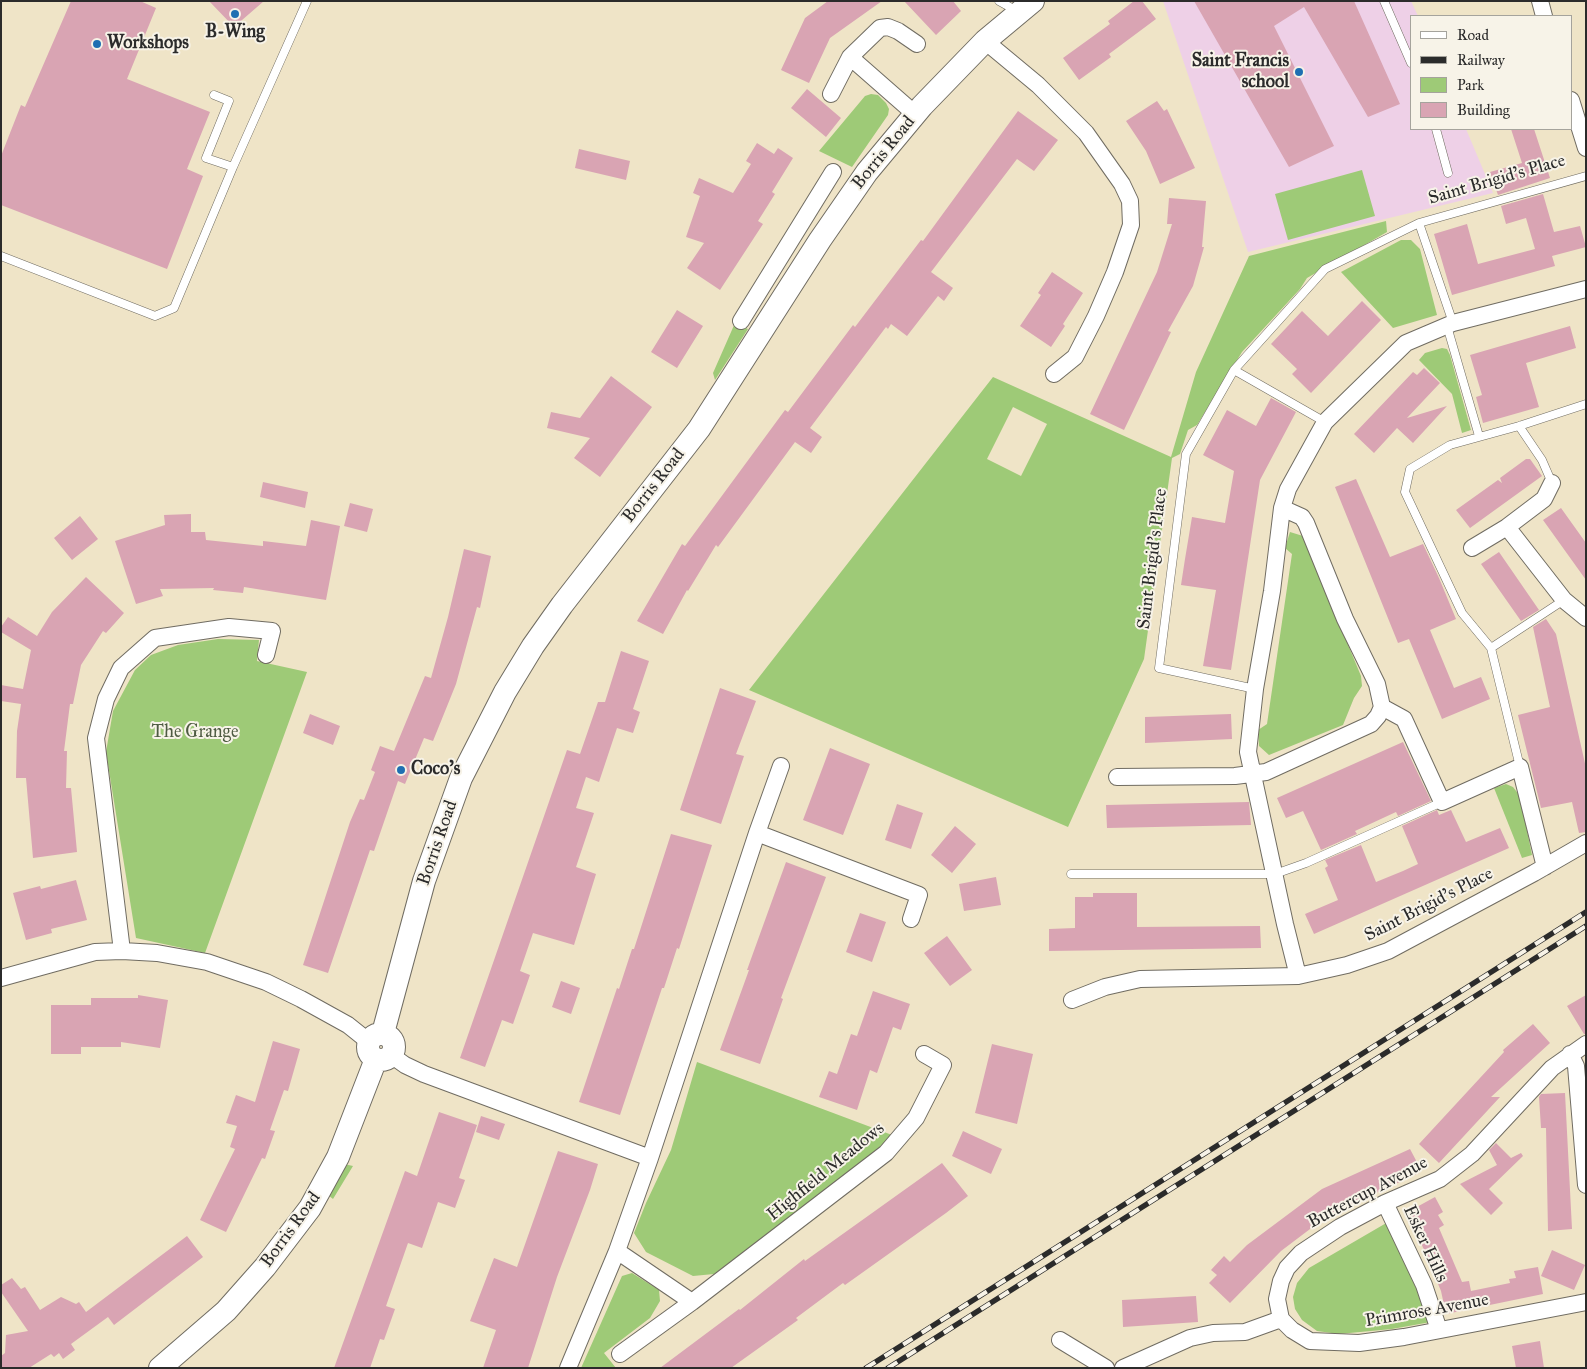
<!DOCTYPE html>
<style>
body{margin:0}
#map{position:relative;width:1587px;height:1369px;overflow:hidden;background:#efe4c7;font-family:"IM FELL Great Primer",serif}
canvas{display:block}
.frame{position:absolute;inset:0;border:2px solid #2b2b2b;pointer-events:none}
.legend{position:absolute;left:1410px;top:15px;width:162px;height:115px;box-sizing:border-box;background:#f7f3e8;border:1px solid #a5a39c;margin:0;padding:6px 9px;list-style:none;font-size:15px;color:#2b2b2b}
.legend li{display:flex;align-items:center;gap:10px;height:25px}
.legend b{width:25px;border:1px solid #a5a39c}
</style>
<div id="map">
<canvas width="1587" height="1369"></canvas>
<div class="frame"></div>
<ul class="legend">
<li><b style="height:6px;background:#fff"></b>Road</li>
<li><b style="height:6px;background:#2b2b2b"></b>Railway</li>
<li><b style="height:14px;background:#9eca77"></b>Park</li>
<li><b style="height:14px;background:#d9a4b3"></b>Building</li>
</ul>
</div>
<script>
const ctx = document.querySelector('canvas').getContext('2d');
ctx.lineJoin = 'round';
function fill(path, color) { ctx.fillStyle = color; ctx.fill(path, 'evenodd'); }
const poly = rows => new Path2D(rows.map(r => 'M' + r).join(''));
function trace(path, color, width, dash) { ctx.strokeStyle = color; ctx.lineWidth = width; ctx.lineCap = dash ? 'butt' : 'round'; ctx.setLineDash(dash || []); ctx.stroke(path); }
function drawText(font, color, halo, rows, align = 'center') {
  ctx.font = font + ' "IM FELL Great Primer",serif'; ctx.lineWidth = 4; ctx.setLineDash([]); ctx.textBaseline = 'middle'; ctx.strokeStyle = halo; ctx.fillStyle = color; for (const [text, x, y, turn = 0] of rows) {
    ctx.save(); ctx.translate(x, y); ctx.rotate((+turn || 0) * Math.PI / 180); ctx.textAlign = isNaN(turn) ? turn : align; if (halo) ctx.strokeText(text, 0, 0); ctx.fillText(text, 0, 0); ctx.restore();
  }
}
const built = poly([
 [1163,1,1411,1,1418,16,1411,16,1411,129,1466,129,1493,193,1248,252]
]);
const green = poly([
 [871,94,878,95,886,103,889,109,888,115,852,167,819,151,865,96],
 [1362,170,1375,216,1288,240,1275,194],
 [1386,221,1387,232,1307,278,1300,289,1242,352,1197,425,1188,430,1180,454,1172,458,1144,659,1068,827,749,690,993,377,1171,457,1196,372,1249,256],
 [1013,407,1047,424,1021,476,987,459],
 [1401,240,1411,240,1420,249,1437,315,1393,328,1341,272],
 [735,323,748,329,715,380,713,373],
 [1442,348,1447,349,1450,355,1471,430,1462,433,1452,394,1419,360,1425,353],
 [1290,532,1303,536,1361,676,1362,686,1354,698,1343,725,1269,755,1259,746,1258,730,1267,724,1292,554,1285,548],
 [218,639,259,640,257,661,307,672,205,953,136,938,106,752,113,711,135,670,151,655,178,645],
 [1506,784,1513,787,1520,796,1532,855,1522,858,1494,788],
 [697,1062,892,1135,864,1162,714,1274,693,1276,646,1252,634,1233,646,1203,671,1150],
 [344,1164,353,1166,333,1199,328,1195],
 [1388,1222,1431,1322,1392,1329,1339,1334,1317,1331,1302,1320,1295,1309,1293,1297,1297,1283,1309,1268],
 [632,1273,659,1290,660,1301,650,1318,604,1353,616,1368,581,1368,622,1276]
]);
const building = poly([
 [71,1,140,1,156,8,127,79,210,112,187,169,203,176,167,269,1,205,1,156,21,105,25,107],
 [209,1,264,1,234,27],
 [828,1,882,1,830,38,809,83,781,70,805,18],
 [904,1,953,1,961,11,936,35],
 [1134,1,1142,1,1156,19,1109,54,1111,57,1079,80,1063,58,1110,24,1108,21],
 [1194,1,1354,1,1400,104,1368,117,1304,7,1274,26,1334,146,1289,167],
 [807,89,841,118,826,137,791,108],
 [1157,101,1164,111,1167,109,1195,168,1160,184,1146,151,1126,121],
 [1018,111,1058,140,1034,171,1017,159,931,272,953,288,944,301,938,296,907,336,891,324,888,329,886,327,810,428,822,437,811,453,795,442,718,547,716,545,688,591,687,590,663,634,637,621,682,544,685,546,785,410,788,412,853,325,855,327,921,240,923,241],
 [1511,129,1534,129,1550,178,1498,195,1490,172,1522,163],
 [757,143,774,154,778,148,793,158,772,192,775,194,758,221,763,224,720,290,687,268,704,243,686,237,700,196,693,193,699,178,733,193,751,164,746,161],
 [579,149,630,161,626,180,575,168],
 [1543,194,1554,232,1580,226,1586,247,1552,256,1555,266,1452,295,1434,234,1467,224,1478,264,1535,249,1526,218,1506,224,1501,206],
 [1169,198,1206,201,1202,247,1204,247,1193,286,1168,331,1171,332,1124,430,1090,414,1157,272,1172,224,1167,224],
 [1052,272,1083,293,1063,324,1065,326,1051,347,1020,326,1041,295,1038,293],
 [1362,301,1381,320,1311,393,1292,374,1297,369,1271,344,1302,311,1328,336],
 [677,310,703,326,677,368,651,352],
 [1570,326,1576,348,1526,363,1539,407,1483,423,1476,397,1482,395,1470,355],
 [1424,368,1440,383,1407,418,1447,406,1413,443,1397,428,1374,453,1354,434,1413,372,1417,375],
 [611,376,652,407,600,477,574,458,590,438,547,428,551,412,580,418],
 [1271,398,1296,412,1260,480,1231,670,1203,666,1216,590,1181,585,1185,559,1192,517,1225,523,1234,471,1203,455,1227,410,1256,426],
 [1526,459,1530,459,1542,476,1470,528,1456,510,1498,480,1502,483,1500,478],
 [1356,479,1390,557,1423,544,1439,578,1456,619,1430,630,1454,688,1481,677,1490,699,1442,719,1409,639,1398,643,1335,487],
 [263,482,308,492,305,508,260,497],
 [350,503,373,509,367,532,344,526],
 [1561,508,1586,543,1586,580,1543,520],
 [191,514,191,532,205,532,206,540,263,546,263,541,306,546,311,520,340,526,326,600,244,587,243,593,213,590,214,588,160,589,163,596,136,604,115,541,165,525,164,515],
 [80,516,98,539,72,560,54,538],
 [464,549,491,556,480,608,477,607,456,684,433,741,424,738,405,784,398,781,374,851,370,850,328,973,303,965,350,822,360,799,364,800,375,772,371,770,380,746,394,751,425,676,431,678,448,617],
 [1499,552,1539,610,1521,621,1481,564],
 [86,577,124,613,106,633,103,631,81,665,73,704,70,704,64,751,67,751,66,788,71,788,77,852,33,858,26,778,16,778,17,731,21,704,1,701,1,685,23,689,31,650,1,632,1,627,8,617,37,636,52,612],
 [1546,619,1556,634,1586,768,1586,832,1579,833,1572,802,1541,808,1518,715,1550,707,1533,627],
 [621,651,649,661,633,709,640,712,633,733,617,728,599,782,586,777,576,808,594,813,576,867,596,874,574,945,533,933,520,971,530,975,513,1024,502,1020,485,1067,460,1058,567,750,580,754,598,702,605,702],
 [720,688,756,701,736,754,744,756,721,824,680,810],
 [310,714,340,726,333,745,303,733],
 [1231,714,1232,739,1145,743,1145,717],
 [1403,742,1431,801,1398,816,1396,812,1383,818,1355,831,1357,834,1321,850,1303,811,1286,818,1277,798],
 [830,748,870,764,843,835,803,820],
 [1249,802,1251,825,1107,828,1106,805],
 [897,804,923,813,911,849,885,840],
 [1437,810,1439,815,1451,810,1466,842,1500,828,1509,848,1314,934,1305,914,1338,900,1325,868,1328,866,1325,860,1361,845,1376,882,1403,871,1418,864,1402,826],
 [955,826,976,844,952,873,931,855],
 [671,834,712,845,679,949,677,948,664,988,662,988,620,1115,579,1102,617,988,619,989,632,949,634,949],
 [786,862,826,877,781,998,783,999,760,1064,720,1050,749,970,747,970],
 [996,877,1001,905,964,911,959,884],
 [76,880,87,920,51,929,52,933,26,940,13,893,40,886,41,889],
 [1093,893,1137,893,1137,927,1260,926,1261,948,1049,951,1049,929,1075,928,1075,897,1093,897],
 [860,913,886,922,872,962,846,952],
 [947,936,972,970,950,986,924,953],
 [561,981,580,988,571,1014,552,1007],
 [873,991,910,1004,901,1030,893,1027,877,1073,870,1070,857,1110,819,1097,829,1071,837,1074,851,1034,857,1036],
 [138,995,168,1000,160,1048,121,1042,121,1047,81,1047,81,1054,51,1054,51,1005,91,1005,91,998,138,998],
 [1586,995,1586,1034,1584,1034,1567,1006],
 [1533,1024,1550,1043,1491,1097,1500,1097,1439,1163,1419,1144,1504,1052,1503,1050],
 [273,1041,300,1049,288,1091,284,1090,270,1130,275,1131,265,1159,262,1158,226,1232,200,1220,235,1149,230,1147,237,1126,226,1123,236,1095,255,1102],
 [992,1044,1033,1054,1017,1124,975,1113],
 [1565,1093,1572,1229,1548,1231,1546,1128,1541,1128,1539,1097,1541,1094],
 [439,1112,477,1125,459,1178,465,1180,455,1208,438,1202,422,1248,408,1243,386,1306,395,1309,384,1340,380,1339,370,1368,334,1368,405,1171,417,1176],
 [481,1116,505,1124,499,1140,476,1132],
 [963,1131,1002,1149,991,1174,952,1156],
 [1496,1143,1511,1158,1521,1153,1523,1156,1489,1189,1503,1203,1491,1215,1460,1184,1497,1165,1489,1150],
 [1410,1149,1419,1166,1419,1173,1316,1221,1318,1223,1281,1251,1230,1303,1209,1283,1217,1275,1211,1270,1224,1256,1230,1262,1247,1245,1322,1189],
 [558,1151,598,1164,590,1190,557,1277,528,1368,483,1368,496,1330,470,1321,494,1258,517,1267],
 [942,1163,968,1196,946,1213,845,1285,843,1283,796,1318,798,1320,731,1368,660,1368,739,1309,740,1310,804,1259,805,1261],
 [1435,1197,1443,1212,1438,1215,1444,1225,1439,1228,1462,1282,1469,1281,1471,1291,1510,1283,1509,1279,1516,1278,1514,1271,1538,1267,1543,1294,1446,1314,1441,1291,1419,1238,1404,1214],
 [187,1236,203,1257,114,1325,108,1317,71,1344,75,1350,63,1359,59,1353,54,1357,51,1354,29,1368,1,1368,1,1356,5,1353,6,1335,28,1331,1,1292,1,1285,12,1278,21,1289,25,1287,40,1310,61,1297,76,1304,79,1302,86,1312],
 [1552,1250,1585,1265,1574,1290,1541,1276],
 [1196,1296,1198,1322,1123,1327,1122,1300],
 [1540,1341,1544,1368,1516,1368,1512,1346]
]);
const lane = poly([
 [999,1,1017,11],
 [1384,1,1411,63],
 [214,95,229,101,206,158,233,167,307,1],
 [1436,129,1448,173],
 [1419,223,1453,323],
 [1,256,155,316,174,308,233,167],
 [1447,326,1479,436],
 [1234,370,1325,422],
 [1519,426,1542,460,1552,483],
 [1491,648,1564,600],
 [1255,689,1159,668,1186,454,1234,370,1325,269,1419,223,1586,176],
 [1520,767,1491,648,1462,613,1405,492,1410,469,1450,445,1519,426,1586,404],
 [1071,874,1275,874,1306,863,1442,802]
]);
const street = poly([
 [1540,1,1544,16],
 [985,41,1038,85,1086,133,1122,184,1130,201,1131,225,1115,272,1096,316,1075,357,1054,374],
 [850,57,915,114],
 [831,94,850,57,880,28,888,27,898,31,917,44],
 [1571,100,1586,148],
 [741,321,833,172],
 [1507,527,1564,600,1586,618],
 [1472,548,1507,527,1544,499,1552,483],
 [1382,707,1404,719,1442,802,1520,767,1545,867],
 [1117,777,1235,776,1266,772,1371,724,1378,716,1382,707,1377,684,1345,619,1306,523,1302,517,1282,508],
 [757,833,781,766],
 [122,951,96,738,106,699,121,668,155,638,229,627,272,631,266,655],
 [1298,976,1285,924,1248,752,1255,689,1272,591,1282,508,1288,489,1325,422,1406,343,1453,323,1586,289],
 [1,978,95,952,122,951,157,953,207,962,266,982,301,999,348,1025,368,1041],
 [1072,1000,1105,987,1140,979,1298,976,1347,965,1388,951,1534,873,1586,843],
 [1570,1054,1576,1066,1586,1185],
 [391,1055,405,1065,424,1074,650,1158,617,1251,692,1302,886,1153,916,1118,943,1065,924,1054],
 [650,1158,757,833,919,895,911,919],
 [1385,1203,1424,1285,1439,1330],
 [1281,1319,1292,1330,1310,1341,1359,1343,1404,1337,1586,1302],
 [1060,1340,1106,1368],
 [620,1354,692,1302],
 [568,1368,617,1251],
 [1123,1368,1190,1338,1213,1333,1245,1332,1281,1319,1277,1299,1281,1281,1287,1268,1301,1253,1340,1227,1385,1203,1440,1179,1472,1154,1552,1068,1586,1044]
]);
const secondary = poly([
 [383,1033,424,881,461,778,505,692,533,646,562,605,699,429,820,240,867,172,922,106,985,41,1033,1],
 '368 1047a13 13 0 1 1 26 0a13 13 0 1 1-26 0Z',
 [160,1368,226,1311,265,1267,310,1208,338,1157,376,1059]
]);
const rail = poly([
 [866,1368,1586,912],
 [888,1368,1586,926]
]);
const markers = [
 [235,14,5,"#1f6fb2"],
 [97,44,5,"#1f6fb2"],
 [1299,72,5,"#1f6fb2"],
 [401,770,5,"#1f6fb2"]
];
const poiNames = [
 ["B-Wing",235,33,"center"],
 ["Workshops",107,44],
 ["Saint Francis",1289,62,"right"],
 ["school",1289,83,"right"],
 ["Coco's",411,770]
];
const streetNames = [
 ["Borris Road",884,153,-51],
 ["Saint Brigid's Place",1497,180,-16],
 ["Borris Road",654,486,-52],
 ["Saint Brigid's Place",1153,559,-83],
 ["Borris Road",438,843,-71],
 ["Saint Brigid's Place",1429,905,-27],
 ["Highfield Meadows",826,1172,-39],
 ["Buttercup Avenue",1368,1193,-28],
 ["Borris Road",291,1230,-54],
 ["Esker Hills",1425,1244,65],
 ["Primrose Avenue",1427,1311,-10]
];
const parkNames = [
 ["The Grange",195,733]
];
fill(built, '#eed0e7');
fill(green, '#9eca77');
fill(building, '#d9a4b3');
trace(lane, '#706c62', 9);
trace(street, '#706c62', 18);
trace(secondary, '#706c62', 24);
trace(lane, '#fff', 8);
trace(street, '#fff', 16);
trace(secondary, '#fff', 22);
trace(rail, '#2b2b2b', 5.5);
trace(rail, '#f7f3e8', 4, [11]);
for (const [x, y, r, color] of markers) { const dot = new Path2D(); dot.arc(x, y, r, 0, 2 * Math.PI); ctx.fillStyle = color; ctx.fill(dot); trace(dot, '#f7f3e8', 2); }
drawText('bold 18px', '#2b2b2b', '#f7f3e8', poiNames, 'left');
drawText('18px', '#2b2b2b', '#f7f3e8', streetNames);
drawText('18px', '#4e5b42', '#f7f3e8', parkNames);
</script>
